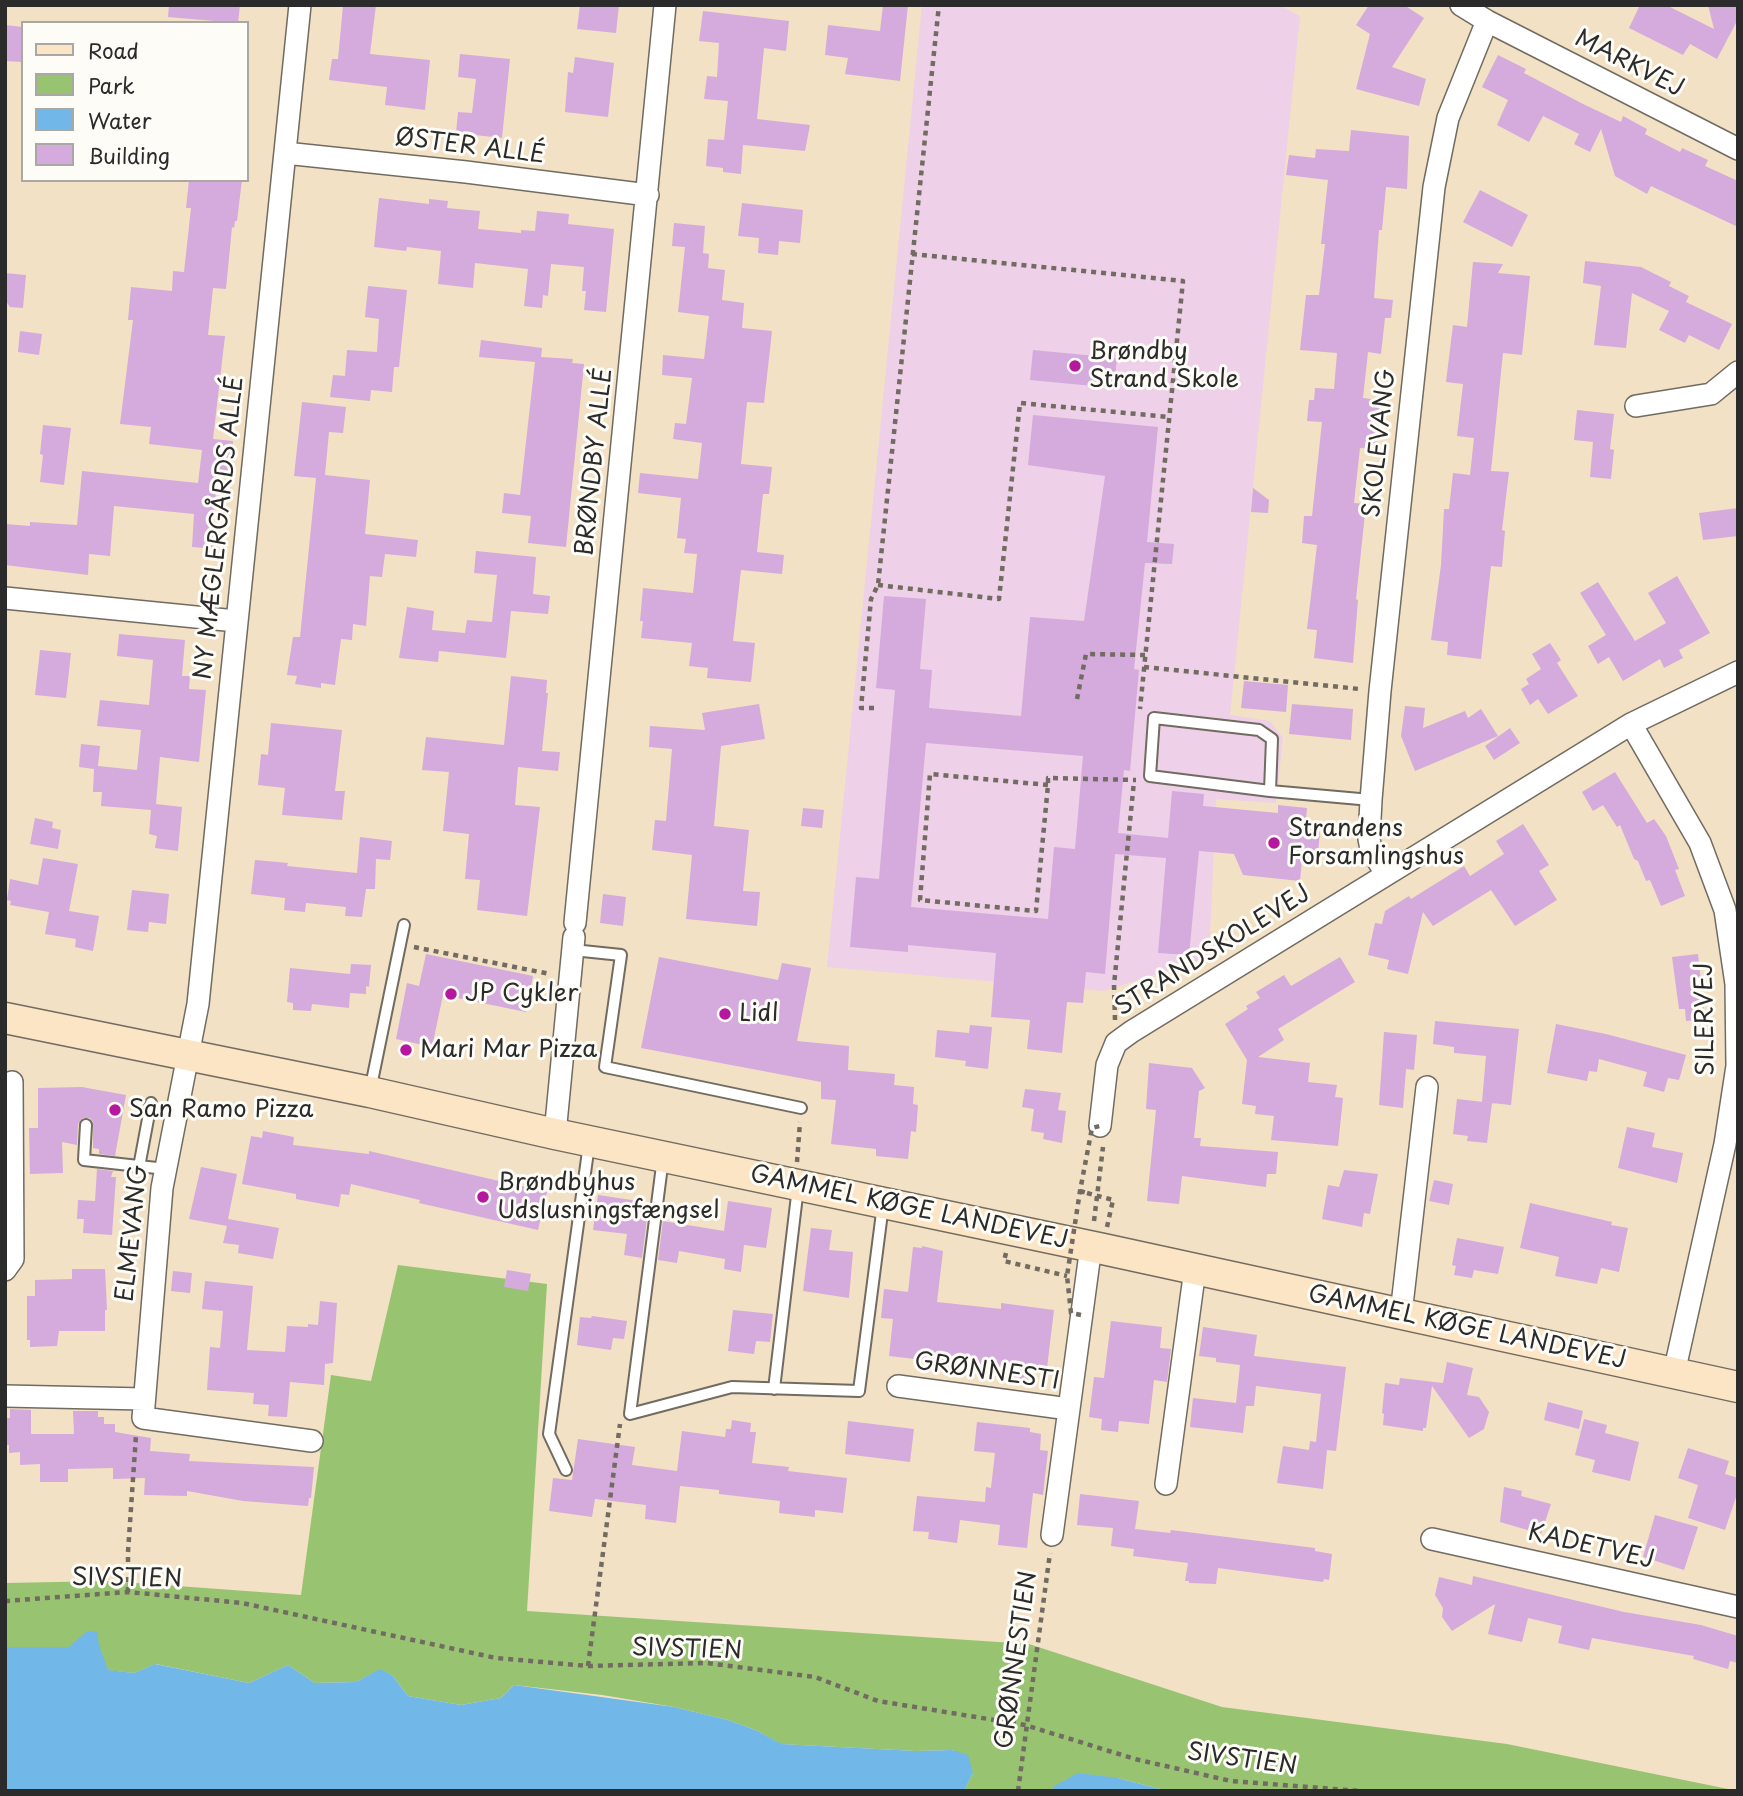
<!DOCTYPE html>
<meta charset="utf-8">
<style>
body{margin:0}
#map{position:relative;width:1743px;height:1796px;overflow:hidden;background:#f2e1c4;font-family:"Playpen Sans",sans-serif}
canvas{display:block}
.frame{position:absolute;inset:0;border:7px solid #2b2b2b;pointer-events:none}
.legend{position:absolute;left:21px;top:21px;width:228px;height:161px;box-sizing:border-box;background:#fdfcf7;border:2px solid #a9a8a5;margin:0;padding:9px 12px;list-style:none;font-size:21px;color:#2b2b2b}
.legend li{display:flex;align-items:center;gap:14px;height:35px}
.legend b{width:35px;border:2px solid #a9a8a5}
</style>
<div id="map">
<canvas width="1743" height="1796"></canvas>
<div class="frame"></div>
<ul class="legend">
<li><b style="height:9px;background:#fce5c4"></b>Road</li>
<li><b style="height:19px;background:#98c472"></b>Park</li>
<li><b style="height:19px;background:#71b8e8"></b>Water</li>
<li><b style="height:19px;background:#d4abdc"></b>Building</li>
</ul>
</div>
<script>
const ctx = document.querySelector('canvas').getContext('2d');
ctx.lineJoin = 'round';
function fill(path, color) { ctx.fillStyle = color; ctx.fill(path, 'evenodd'); }
const poly = rows => new Path2D(rows.map(r => 'M' + r).join(''));
function trace(path, color, width, dash) { ctx.strokeStyle = color; ctx.lineWidth = width; ctx.lineCap = dash ? 'butt' : 'round'; ctx.setLineDash(dash || []); ctx.stroke(path); }
function drawText(font, color, halo, rows, align = 'center') {
  ctx.font = font + ' "Playpen Sans",sans-serif'; ctx.lineWidth = 6; ctx.setLineDash([]); ctx.textBaseline = 'middle'; ctx.strokeStyle = halo; ctx.fillStyle = color; for (const [text, x, y, turn = 0] of rows) {
    ctx.save(); ctx.translate(x, y); ctx.rotate((+turn || 0) * Math.PI / 180); ctx.textAlign = isNaN(turn) ? turn : align; if (halo) ctx.strokeText(text, 0, 0); ctx.fillText(text, 0, 0); ctx.restore();
  }
}
const built = poly([
 [922,5,1279,5,1300,16,1230,715,1270,721,1283,738,1276,803,1216,799,1209,957,1104,991,827,967]
]);
const green = poly([
 [398,1265,547,1284,527,1611,1029,1644,1222,1707,1507,1744,1738,1791,1167,1791,1118,1778,1054,1787,1054,1791,964,1791,973,1773,953,1750,916,1751,780,1744,758,1731,728,1720,674,1707,602,1695,514,1685,501,1698,461,1705,408,1696,393,1676,380,1670,356,1682,315,1683,288,1665,249,1683,156,1664,134,1673,5,1660,5,1583,109,1581,301,1595,331,1375,371,1381]
]);
const water = poly([
 [97,1631,99,1645,108,1670,134,1673,155,1664,249,1683,288,1665,315,1683,356,1682,380,1669,393,1676,408,1696,461,1705,501,1698,514,1685,674,1707,728,1720,758,1731,781,1744,916,1751,952,1750,968,1755,973,1773,964,1791,5,1791,5,1647,69,1647,86,1632],
 [1078,1773,1118,1778,1167,1791,1054,1791,1053,1787]
]);
const building = poly([
 [169,5,240,5,238,23,168,17],
 [343,5,376,5,370,54,430,60,425,110,385,105,387,87,329,80,332,59,338,59],
 [580,5,619,5,616,33,577,29],
 [883,5,908,5,900,81,845,74,848,58,825,55,828,25,880,31],
 [1369,5,1404,5,1424,18,1392,67,1426,79,1419,106,1356,89,1370,34,1356,25],
 [1640,5,1666,5,1714,29,1708,5,1738,5,1738,19,1717,59,1690,44,1683,55,1629,28],
 [703,11,789,21,786,51,764,48,757,119,810,125,805,151,743,145,741,174,723,172,723,168,706,166,708,139,724,140,728,101,704,99,707,76,717,77,719,43,699,41],
 [5,25,23,27,23,62,5,61],
 [460,54,510,59,502,138,456,133,458,112,472,113,476,79,458,77],
 [1498,55,1526,69,1524,73,1583,104,1621,122,1623,116,1647,129,1645,134,1680,152,1682,148,1708,160,1705,166,1738,181,1738,227,1651,186,1647,194,1615,176,1601,129,1590,152,1574,144,1579,134,1543,116,1529,142,1497,125,1508,100,1482,87],
 [575,57,614,63,608,117,565,112,568,72,573,73],
 [1351,130,1409,136,1407,189,1386,187,1382,230,1379,230,1374,298,1393,300,1391,318,1385,318,1381,354,1368,352,1363,398,1380,400,1376,449,1360,448,1354,503,1366,504,1356,599,1358,600,1353,663,1314,658,1317,630,1307,629,1317,545,1302,543,1304,516,1312,516,1322,422,1307,421,1309,400,1314,400,1315,388,1334,389,1337,353,1300,350,1306,295,1319,295,1325,244,1321,244,1328,180,1286,175,1289,155,1315,158,1316,149,1349,151],
 [189,180,242,180,237,221,235,221,234,228,232,227,226,289,213,288,208,335,225,336,213,439,233,441,230,474,218,473,213,521,219,522,217,549,192,547,194,514,114,506,110,556,89,554,88,575,5,565,5,524,30,526,30,522,77,525,82,471,198,483,202,450,149,444,151,427,120,424,133,320,128,320,131,287,172,291,173,271,184,272,191,208,186,208],
 [1480,190,1528,215,1512,247,1463,222],
 [379,198,429,204,429,199,448,201,447,208,480,211,478,229,521,233,521,230,535,231,537,211,569,214,568,224,614,229,606,312,584,310,586,291,582,291,584,267,551,264,548,296,543,295,542,308,524,306,528,269,475,263,473,288,438,284,441,251,407,247,406,251,374,247],
 [742,203,803,210,800,243,779,241,778,255,758,253,759,238,738,236],
 [674,223,705,226,703,253,709,254,708,268,725,270,722,300,744,303,742,328,772,331,764,403,747,402,741,464,772,467,769,494,763,494,757,552,784,555,782,574,741,570,733,641,755,643,751,682,707,678,708,668,689,666,692,643,641,638,643,621,640,621,643,588,693,593,697,554,684,553,686,539,677,538,681,498,638,493,640,473,698,479,702,443,673,439,675,423,686,424,692,378,662,375,663,355,704,359,709,316,678,312,685,247,672,246],
 [1585,261,1641,267,1671,282,1669,286,1689,296,1686,302,1732,324,1719,350,1689,335,1685,343,1659,330,1669,311,1632,293,1626,348,1594,345,1601,286,1583,283],
 [1473,262,1503,264,1498,273,1530,276,1522,355,1503,353,1491,471,1509,472,1502,530,1505,531,1502,567,1491,566,1481,659,1447,655,1448,642,1431,640,1441,565,1444,509,1449,509,1453,473,1470,475,1474,438,1457,436,1463,384,1446,382,1453,325,1467,327],
 [5,273,26,275,23,308,10,307,5,300],
 [368,286,407,290,399,367,394,367,392,392,371,390,370,401,330,397,333,375,345,376,347,350,377,352,379,319,365,317],
 [20,331,42,334,39,355,18,352],
 [481,340,542,348,541,357,573,359,572,363,584,364,566,547,528,543,531,516,502,513,504,493,520,495,535,362,479,357],
 [1033,350,1117,358,1114,388,1030,380],
 [302,402,346,407,343,433,329,432,325,475,370,480,365,534,418,540,416,557,385,554,382,577,370,576,366,626,353,624,352,640,341,639,335,685,321,683,321,688,295,684,297,676,287,675,293,637,300,637,316,478,294,476],
 [1577,410,1614,414,1610,449,1614,450,1611,479,1590,477,1593,442,1574,440],
 [1033,415,1158,427,1147,542,1174,544,1172,564,1145,563,1134,669,1139,670,1130,771,1124,770,1118,833,1168,838,1172,791,1204,794,1203,806,1278,813,1278,805,1307,808,1305,831,1320,832,1317,862,1302,860,1300,881,1243,875,1234,854,1199,851,1189,955,1158,953,1166,858,1115,854,1105,974,1086,972,1083,1003,1067,1002,1062,1053,1027,1049,1030,1020,991,1017,996,953,908,945,908,952,850,947,856,877,879,879,895,690,876,688,884,596,926,599,920,669,932,670,929,708,1021,716,1030,617,1084,621,1105,476,1028,465],
 [926,743,1083,756,1075,849,1054,847,1048,919,911,907],
 [43,425,71,428,64,485,40,482,43,455,40,454],
 [1253,488,1269,500,1268,513,1251,512],
 [1738,508,1738,536,1703,540,1699,513],
 [476,551,536,557,533,594,550,596,548,614,511,611,506,658,439,651,438,662,399,658,407,607,434,611,432,630,465,633,467,620,492,622,497,575,474,573],
 [1677,576,1710,633,1679,650,1683,658,1664,668,1660,659,1623,681,1609,657,1598,664,1588,646,1606,635,1580,593,1598,582,1635,641,1666,623,1648,593],
 [119,634,185,640,182,676,190,676,189,689,206,690,199,762,160,757,156,804,182,807,178,851,155,848,157,836,149,834,151,810,101,806,102,792,93,792,94,769,79,767,81,744,100,746,98,766,137,770,141,730,97,726,100,700,149,705,153,660,117,656],
 [1550,643,1561,660,1557,663,1578,696,1548,714,1538,699,1530,705,1521,689,1529,684,1526,679,1541,669,1532,654],
 [40,650,71,653,66,698,35,695],
 [511,676,547,680,546,693,548,693,542,751,560,752,558,771,518,767,515,805,540,807,527,916,477,910,480,880,465,879,469,834,443,831,449,772,422,770,426,737,504,745],
 [1244,681,1288,685,1286,712,1241,708],
 [759,704,765,739,721,746,714,826,749,830,743,891,760,892,757,926,686,919,692,855,652,850,655,820,666,821,672,749,649,747,650,726,705,730,702,713],
 [1292,704,1353,709,1351,740,1289,734],
 [1405,706,1425,708,1423,728,1465,711,1468,718,1481,709,1498,736,1415,771,1401,736],
 [271,723,342,730,335,791,345,791,342,820,282,815,285,788,258,785,261,754,268,755],
 [1510,728,1520,743,1494,760,1485,746],
 [1615,772,1647,823,1654,819,1666,836,1679,869,1675,870,1685,896,1661,906,1650,880,1646,881,1638,861,1634,859,1620,825,1617,827,1603,805,1593,811,1582,792],
 [803,808,824,810,822,828,801,826],
 [35,818,53,822,52,828,61,830,58,849,30,844],
 [1523,824,1549,865,1539,871,1557,900,1515,926,1491,890,1433,926,1423,912,1408,974,1387,969,1389,960,1368,955,1375,923,1382,924,1385,911,1409,896,1411,899,1464,866,1470,876,1504,854,1496,841],
 [360,837,392,841,390,860,376,859,375,889,366,889,362,917,345,916,346,907,306,903,305,912,284,910,285,898,251,894,255,860,288,863,287,866,357,873],
 [43,858,78,864,69,911,99,916,93,951,75,947,76,939,45,934,49,912,10,905,11,901,7,900,10,879,38,885],
 [132,890,169,894,166,924,149,922,148,932,127,930],
 [603,894,626,897,623,926,600,923],
 [426,954,533,976,526,1012,443,995,432,1047,396,1039,407,983,419,986],
 [1698,954,1705,1019,1686,1021,1685,1009,1679,1009,1672,957],
 [659,957,778,980,782,963,811,968,797,1041,849,1046,848,1070,895,1074,894,1085,914,1087,913,1104,918,1105,916,1132,911,1131,908,1159,876,1156,876,1149,831,1144,836,1100,821,1099,821,1082,641,1048],
 [1340,957,1355,982,1278,1029,1284,1040,1258,1057,1310,1063,1308,1082,1337,1085,1335,1097,1343,1098,1338,1146,1271,1140,1274,1116,1255,1114,1256,1106,1242,1104,1247,1060,1225,1024,1248,1009,1246,1006,1260,998,1256,992,1284,975,1291,986],
 [351,964,371,965,369,987,366,986,366,994,350,993,349,1008,312,1004,311,1011,293,1010,293,1003,287,1002,290,968,350,974],
 [1435,1021,1519,1029,1511,1105,1482,1102,1486,1056,1454,1053,1454,1047,1433,1044],
 [1556,1024,1606,1034,1686,1055,1679,1080,1668,1078,1664,1092,1643,1086,1647,1072,1599,1059,1597,1072,1589,1071,1587,1081,1547,1073],
 [970,1025,992,1027,988,1069,965,1066,966,1061,935,1057,937,1030,969,1033],
 [1384,1032,1417,1035,1414,1070,1406,1069,1403,1108,1379,1105],
 [1149,1063,1192,1068,1205,1088,1199,1091,1194,1138,1201,1138,1200,1146,1278,1152,1276,1174,1267,1174,1266,1187,1182,1176,1179,1204,1147,1201,1156,1110,1146,1109],
 [82,1087,126,1095,115,1156,99,1154,99,1149,93,1148,93,1122,90,1118,83,1118,78,1124,77,1145,62,1142,63,1173,30,1174,29,1128,38,1128,38,1088],
 [1025,1089,1061,1093,1058,1110,1066,1111,1062,1143,1043,1139,1044,1133,1031,1131,1034,1109,1022,1107],
 [1457,1099,1492,1103,1487,1143,1467,1141,1468,1136,1453,1134],
 [1627,1127,1655,1133,1652,1147,1683,1153,1677,1183,1618,1168],
 [263,1131,294,1137,293,1145,369,1154,369,1151,547,1192,538,1230,419,1203,420,1200,351,1184,349,1195,341,1194,339,1207,296,1199,296,1194,242,1184,251,1136,262,1138],
 [201,1167,237,1174,228,1219,279,1228,273,1259,238,1253,239,1245,223,1243,227,1226,189,1219],
 [97,1169,113,1171,111,1177,116,1177,112,1235,83,1233,84,1219,77,1219,78,1200,95,1201],
 [1344,1170,1378,1174,1370,1214,1364,1213,1362,1227,1322,1219,1328,1185,1339,1187],
 [1434,1180,1453,1184,1449,1205,1429,1201],
 [598,1195,645,1202,642,1217,647,1218,642,1258,624,1255,627,1234,593,1230],
 [728,1201,772,1208,766,1248,744,1245,741,1272,724,1269,725,1259,679,1251,677,1263,658,1260,663,1221,724,1231],
 [1530,1203,1612,1222,1611,1225,1628,1228,1619,1272,1601,1268,1597,1284,1555,1276,1559,1257,1520,1248],
 [811,1228,832,1230,829,1250,853,1252,849,1298,803,1291],
 [1457,1238,1504,1247,1498,1274,1474,1270,1472,1278,1454,1275,1456,1266,1452,1265],
 [922,1246,943,1251,937,1302,1001,1309,1001,1303,1054,1310,1047,1368,1034,1366,1032,1375,1029,1375,1028,1382,991,1376,993,1368,889,1356,893,1319,881,1318,884,1289,908,1292,913,1247,922,1248],
 [72,1269,105,1269,107,1310,105,1310,105,1331,59,1331,57,1346,30,1347,30,1340,27,1340,27,1296,35,1296,35,1280,72,1279],
 [507,1270,531,1274,528,1291,504,1287],
 [173,1271,192,1273,190,1293,171,1291],
 [205,1281,253,1286,247,1350,285,1352,287,1326,308,1327,308,1324,318,1325,320,1301,337,1303,333,1363,325,1364,324,1385,290,1382,287,1417,268,1416,269,1405,253,1404,254,1393,207,1390,210,1347,220,1348,223,1311,202,1309],
 [733,1310,773,1314,770,1342,756,1341,754,1354,728,1351],
 [592,1316,627,1321,624,1339,613,1338,611,1350,577,1345,580,1317,591,1318],
 [1111,1321,1162,1327,1160,1348,1171,1349,1167,1382,1154,1380,1149,1424,1119,1421,1118,1432,1101,1430,1102,1419,1089,1417,1094,1377,1104,1378],
 [1203,1327,1257,1335,1254,1356,1346,1367,1336,1451,1327,1450,1323,1489,1277,1483,1283,1446,1309,1450,1310,1441,1316,1442,1321,1394,1256,1386,1254,1406,1246,1406,1243,1433,1190,1427,1193,1398,1236,1403,1240,1365,1216,1362,1216,1358,1199,1356],
 [1447,1362,1473,1368,1467,1395,1479,1397,1489,1412,1484,1429,1469,1438,1432,1386,1426,1428,1423,1428,1423,1431,1383,1425,1384,1414,1382,1413,1385,1383,1399,1385,1400,1378,1443,1383],
 [1548,1402,1583,1411,1579,1429,1544,1420],
 [10,1409,31,1410,31,1434,74,1434,73,1411,98,1411,98,1417,104,1417,104,1424,115,1424,115,1432,151,1438,150,1451,190,1454,189,1461,314,1467,311,1498,309,1498,308,1506,243,1501,187,1491,187,1496,144,1495,145,1478,113,1479,113,1468,68,1469,68,1482,40,1482,40,1464,20,1465,20,1452,9,1453,9,1445,5,1445,5,1418,10,1418],
 [1584,1419,1607,1425,1605,1433,1639,1442,1630,1481,1592,1472,1595,1460,1575,1455],
 [732,1420,751,1423,750,1432,756,1432,752,1463,789,1467,788,1471,847,1478,843,1513,815,1510,815,1517,779,1513,780,1501,719,1494,719,1490,680,1486,676,1523,645,1519,646,1505,595,1499,592,1517,549,1511,553,1478,572,1480,578,1439,635,1447,632,1465,677,1471,682,1431,725,1437,726,1429,731,1429],
 [848,1421,914,1429,910,1462,845,1454],
 [977,1422,1030,1428,1030,1432,1041,1434,1040,1450,1048,1451,1043,1495,1033,1493,1027,1548,998,1545,1000,1525,960,1520,957,1543,928,1539,929,1532,913,1531,917,1496,985,1502,986,1487,991,1488,995,1453,974,1451],
 [1688,1448,1729,1461,1725,1474,1738,1478,1738,1491,1725,1530,1688,1518,1698,1485,1678,1478],
 [1504,1487,1522,1491,1521,1496,1551,1504,1541,1534,1500,1522],
 [1080,1494,1139,1501,1135,1529,1170,1533,1171,1530,1315,1548,1315,1551,1332,1554,1329,1580,1324,1579,1323,1582,1218,1568,1216,1584,1189,1583,1189,1581,1185,1581,1188,1563,1133,1556,1134,1549,1111,1546,1113,1528,1077,1525],
 [1655,1515,1698,1527,1684,1570,1643,1557],
 [1473,1576,1624,1612,1701,1625,1738,1636,1738,1663,1730,1661,1728,1669,1693,1659,1694,1656,1592,1638,1589,1650,1558,1643,1562,1626,1528,1618,1522,1642,1488,1634,1495,1604,1452,1631,1442,1617,1443,1608,1435,1595,1439,1577,1472,1585]
]);
const path = poly([
 [912,254,1183,281,1140,709],
 [878,585,999,599,1020,403,1169,417],
 [1144,667,1359,689],
 [1077,699,1086,654,1145,655],
 [874,708,861,708,871,599,878,585,939,5],
 [1048,785,930,774,920,900,1036,911,1048,785,1048,778,1136,780],
 [414,947,550,974],
 [1115,1020,1114,985,1134,781],
 [797,1162,800,1122],
 [1080,1191,1087,1193],
 [1094,1221,1103,1147],
 [1107,1227,1113,1200],
 [1006,1253,1004,1261,1067,1276],
 [128,1592,128,1552,136,1435],
 [5,1601,128,1592,242,1603,496,1658,588,1666,707,1663,815,1677,878,1701,1025,1725,1135,1759,1231,1781,1360,1791],
 [588,1666,620,1424],
 [1018,1791,1050,1553]
]);
const lane = poly([
 [1270,791,1272,739,1259,730,1154,718,1150,776,1270,791,1371,800],
 [573,950,621,955,605,1067,801,1108],
 [370,1091,404,925],
 [86,1125,84,1160,166,1169],
 [663,1158,630,1414,732,1387,859,1391,883,1205],
 [139,1167,151,1103],
 [774,1389,798,1187],
 [566,1470,549,1434,589,1144]
]);
const street = poly([
 [300,5,198,1004,162,1188,143,1418,312,1441],
 [1461,5,1487,21,1738,149],
 [285,153,466,172,648,195],
 [1636,406,1711,394,1738,372],
 [5,598,236,621],
 [1631,724,1700,843,1725,910,1736,984,1737,1066,1725,1144,1674,1373],
 [1386,874,1371,849,1369,839,1371,800,1380,691,1434,187,1448,118,1487,21],
 [575,923,665,5],
 [1100,1126,1107,1065,1116,1043,1131,1032,1631,724,1738,672],
 [555,1134,574,937],
 [5,1270,13,1259,12,1082],
 [1401,1314,1427,1087],
 [898,1386,1069,1409],
 [5,1396,144,1399],
 [1166,1484,1195,1269],
 [1052,1535,1091,1246],
 [1432,1539,1738,1607]
]);
const secondary = poly([
 [5,1018,370,1092,555,1134,1103,1249,1738,1387]
]);
const pathBridge = poly([
 [1087,1193,1113,1200],
 [1081,1315,1071,1313,1067,1276,1080,1191,1092,1128,1100,1126]
]);
const markers = [
 [1075,366,7,"#b5179e"],
 [1274,843,7,"#b5179e"],
 [451,994,7,"#b5179e"],
 [725,1014,7,"#b5179e"],
 [406,1050,7,"#b5179e"],
 [115,1110,7,"#b5179e"],
 [483,1197,7,"#b5179e"]
];
const streetNames = [
 ["MARKVEJ",1629,64,27],
 ["ØSTER ALLÉ",470,147,7],
 ["SKOLEVANG",1380,443,-84],
 ["BRØNDBY ALLÉ",595,462,-84],
 ["NY MÆGLERGÅRDS ALLÉ",220,528,-84],
 ["STRANDSKOLEVEJ",1213,951,-32],
 ["SILERVEJ",1706,1019,-91],
 ["GAMMEL KØGE LANDEVEJ",909,1208,12],
 ["ELMEVANG",133,1233,-84],
 ["GAMMEL KØGE LANDEVEJ",1467,1328,12],
 ["GRØNNESTI",987,1372,8],
 ["KADETVEJ",1591,1547,13],
 ["SIVSTIEN",127,1579,1],
 ["SIVSTIEN",687,1650,2],
 ["GRØNNESTIEN",1017,1660,-82],
 ["SIVSTIEN",1242,1760,8]
];
const poiNames = [
 ["Brøndby",1089,352],
 ["Strand Skole",1089,380],
 ["Strandens",1288,829],
 ["Forsamlingshus",1288,857],
 ["JP Cykler",465,994],
 ["Lidl",739,1014],
 ["Mari Mar Pizza",420,1050],
 ["San Ramo Pizza",129,1110],
 ["Brøndbyhus",497,1183],
 ["Udslusningsfængsel",497,1211]
];
fill(built, '#eed0e8');
fill(green, '#98c472');
fill(water, '#71b8e8');
fill(building, '#d4abdc');
trace(lane, '#716b61', 14);
trace(street, '#716b61', 24);
trace(secondary, '#716b61', 33);
trace(path, '#716b61', 4.5, [5, 5]);
trace(lane, '#fff', 10);
trace(street, '#fff', 21);
trace(secondary, '#fce5c4', 30);
trace(pathBridge, '#716b61', 4.5, [5, 5]);
for (const [x, y, r, color] of markers) { const dot = new Path2D(); dot.arc(x, y, r, 0, 2 * Math.PI); ctx.fillStyle = color; ctx.fill(dot); trace(dot, '#fdfcf7', 2.5); }
drawText('24px', '#2b2b2b', '#fdfcf7', streetNames);
drawText('24px', '#2b2b2b', '#fdfcf7', poiNames, 'left');
</script>
